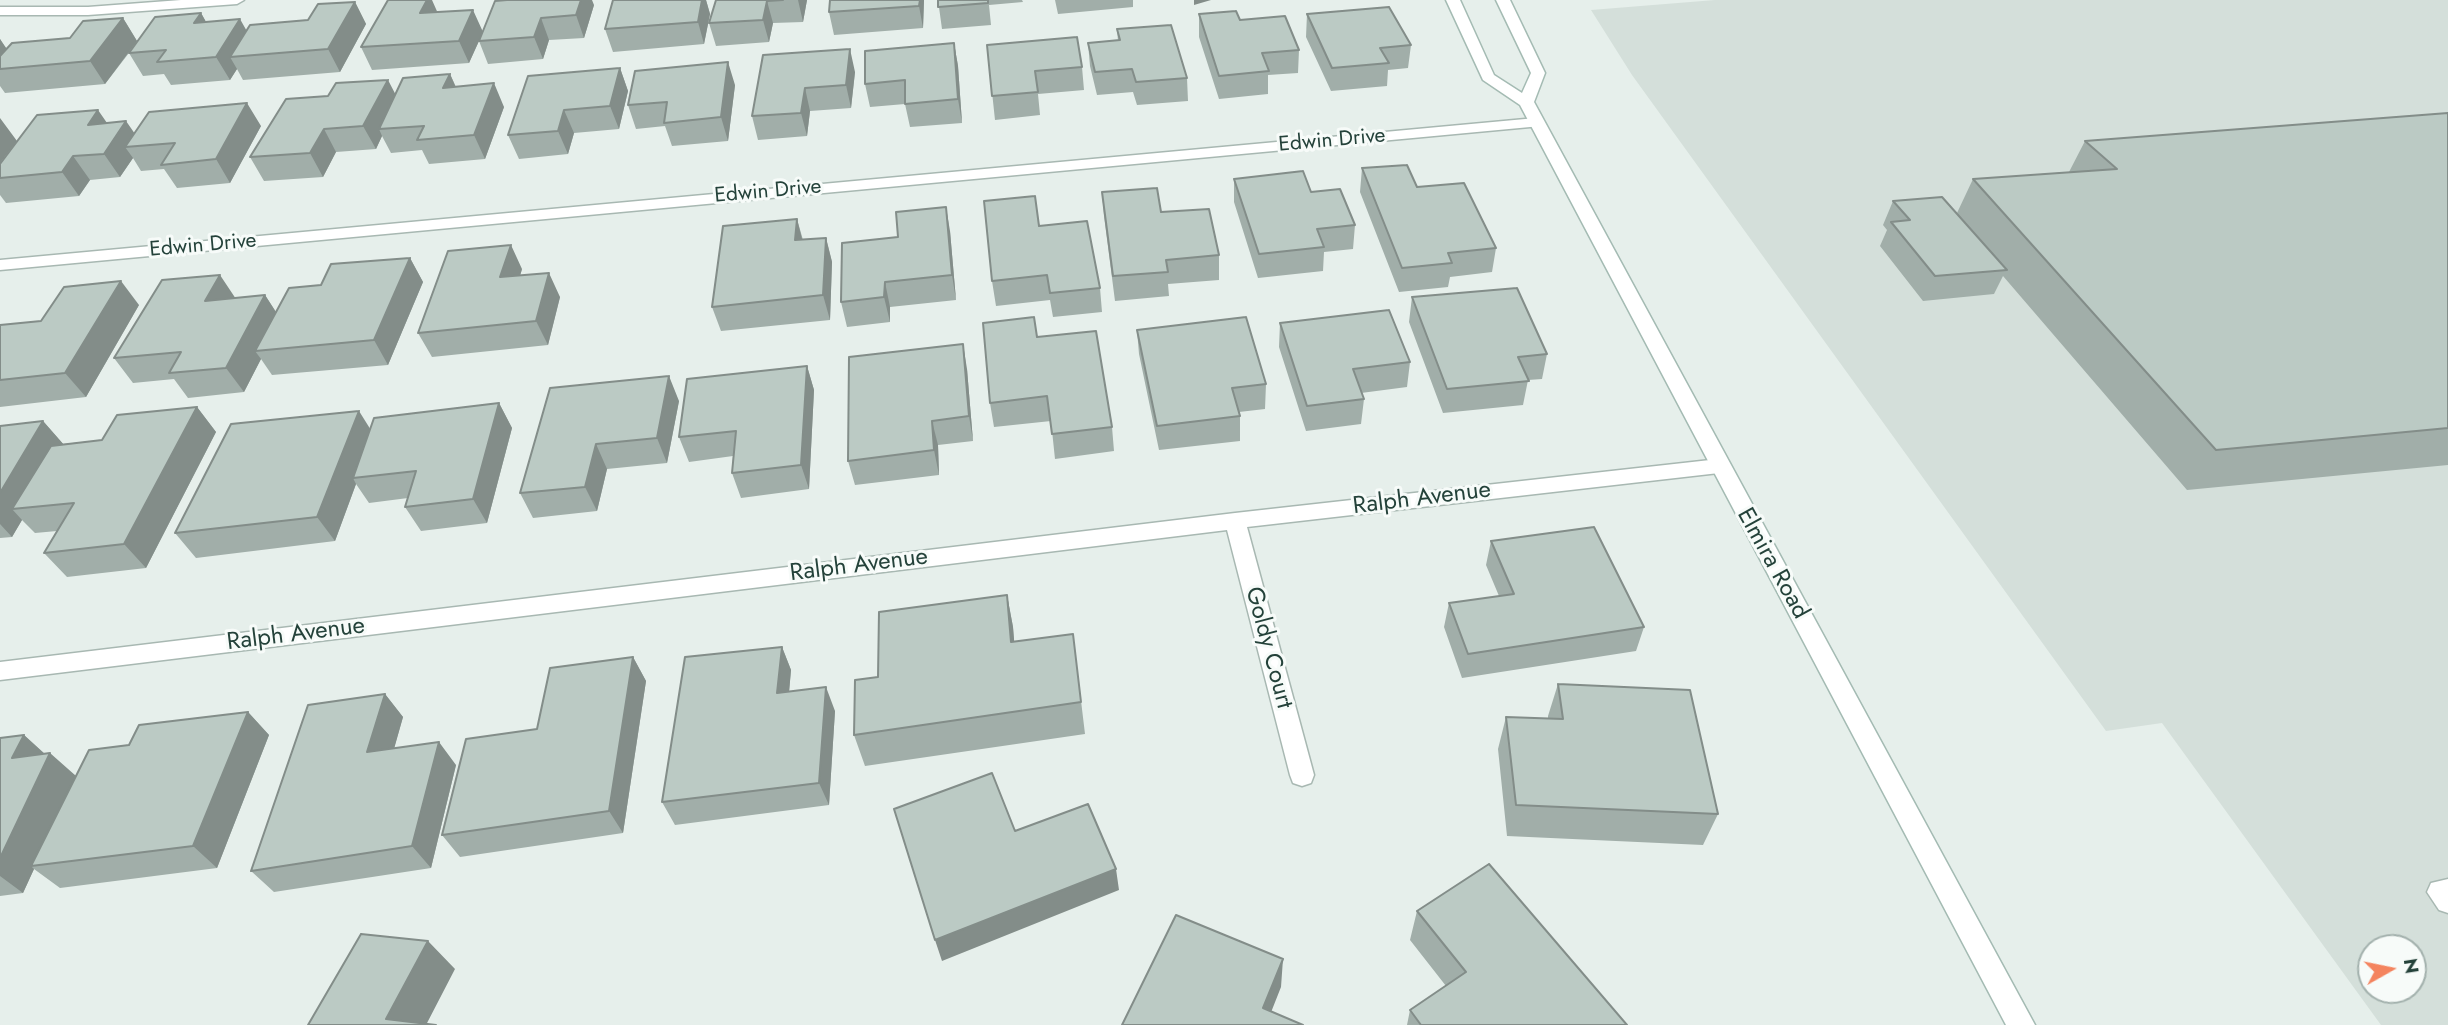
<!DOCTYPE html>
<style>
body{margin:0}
#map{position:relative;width:2448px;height:1025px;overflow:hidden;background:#e6efeb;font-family:Jost,sans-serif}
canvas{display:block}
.north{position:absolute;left:2357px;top:934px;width:70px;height:70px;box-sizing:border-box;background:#f7fbf9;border:2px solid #a3b1ad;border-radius:50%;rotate:81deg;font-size:19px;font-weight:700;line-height:28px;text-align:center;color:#24423a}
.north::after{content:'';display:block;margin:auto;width:24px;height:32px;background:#f4845f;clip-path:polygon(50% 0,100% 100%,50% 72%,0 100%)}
</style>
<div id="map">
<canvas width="2448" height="1025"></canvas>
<div class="north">N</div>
</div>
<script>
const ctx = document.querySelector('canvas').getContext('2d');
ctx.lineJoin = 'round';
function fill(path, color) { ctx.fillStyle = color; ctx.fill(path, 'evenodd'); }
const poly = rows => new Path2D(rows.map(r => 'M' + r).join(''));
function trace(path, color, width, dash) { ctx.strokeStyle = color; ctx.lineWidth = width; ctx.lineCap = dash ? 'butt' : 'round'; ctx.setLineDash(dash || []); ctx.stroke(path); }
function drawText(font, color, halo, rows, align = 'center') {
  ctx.font = font + ' Jost,sans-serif'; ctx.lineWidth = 6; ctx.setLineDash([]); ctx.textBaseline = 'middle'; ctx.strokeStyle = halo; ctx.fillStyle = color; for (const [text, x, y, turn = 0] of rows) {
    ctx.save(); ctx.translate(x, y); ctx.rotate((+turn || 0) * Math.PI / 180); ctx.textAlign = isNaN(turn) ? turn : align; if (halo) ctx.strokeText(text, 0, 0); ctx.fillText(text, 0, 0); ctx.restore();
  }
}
const built = poly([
 [1715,0,2448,0,2448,1025,2381,1025,2162,723,2106,731,1632,75,1591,10],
 [2371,948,2413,948,2413,990,2371,990]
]);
const lane = poly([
 [2448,879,2448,913,2439,910,2427,892,2431,883,2448,879]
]);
const street = poly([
 [181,0,244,0,237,4,88,15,0,15,0,7,88,7,181,0],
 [1536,118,1544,123,1541,126,0,270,0,260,1536,118],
 [1719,459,1726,461,1729,466,1726,471,1719,473,1247,527,1314,775,1311,783,1302,786,1293,783,1290,775,1227,530,0,680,0,662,1235,513,1719,459]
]);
const secondary = poly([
 [1446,0,1460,0,1494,75,1522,93,1531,73,1496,0,1510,0,1545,73,1534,102,2035,1025,2006,1025,1520,105,1483,80,1446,0]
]);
const wall = poly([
 [613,0,706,0,710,14,704,44,613,52,605,29],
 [716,0,807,0,803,22,773,23,769,42,716,46,709,23],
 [830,0,924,0,923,28,834,35,829,12],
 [938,0,1022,0,1023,2,989,5,991,25,942,29],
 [1055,0,1133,0,1133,7,1058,14],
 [355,2,366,24,340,72,243,80,237,69,230,80,171,85,164,74,143,76,129,53,132,49,105,84,5,93,0,86,0,39,6,49,70,38,123,18,137,41,201,13,206,22,247,31,308,20],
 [594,5,584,38,549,40,543,59,488,64,479,41,469,63,372,70,361,47,437,12,483,31],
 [1199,14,1240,20,1299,50,1298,73,1268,75,1268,94,1219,99,1199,37],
 [1307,14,1411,45,1408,68,1388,70,1387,86,1331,91,1306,37],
 [1117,29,1187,78,1188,101,1137,105,1133,92,1097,95,1090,66,1088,43,1118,41],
 [954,43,958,66,962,123,910,127,905,104,870,107,865,84],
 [987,45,1082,67,1084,90,1038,94,1040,115,995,120],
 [763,55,855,72,851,108,810,111,807,136,758,140,752,116],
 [620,68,628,91,619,129,574,133,568,154,519,159,508,135],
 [450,74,456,87,504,107,485,159,429,164,422,150,391,153,382,136,376,149,336,152,323,177,264,181,250,157,395,94],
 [735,85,728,141,672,146,665,126,636,129,628,105],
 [2448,113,2448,465,2187,490,2003,276,1994,294,1923,301,1880,246,1887,230,1883,225,1893,201,1957,213,1973,179,2069,172,2085,141],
 [107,123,134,134,261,126,230,183,177,188,164,169,141,171,133,158,120,177,90,180,79,196,6,203,0,195,0,164],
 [1362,168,1417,187,1496,248,1492,272,1450,277,1448,287,1399,292,1360,192],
 [1234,179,1311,192,1355,225,1353,249,1324,252,1323,271,1258,278,1234,202],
 [1102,192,1161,212,1219,255,1219,280,1168,284,1169,296,1115,301,1104,216],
 [797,219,803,240,826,238,832,262,830,320,721,331,712,307],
 [1039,226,1100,288,1102,312,1053,317,1050,300,996,306,992,281],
 [950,231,956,300,890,307,890,322,847,327,841,302],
 [410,258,423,282,388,365,272,375,261,359,244,392,188,398,174,379,133,383,114,358,235,298,265,295,276,312,321,285],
 [522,269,520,276,560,297,548,345,432,357,418,333],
 [1412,297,1547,354,1542,379,1528,380,1523,405,1443,413,1409,322],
 [139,305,86,397,0,407,0,325,41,321],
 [1280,323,1410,362,1407,387,1361,393,1364,399,1361,424,1306,431,1279,347],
 [1137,330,1266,384,1265,409,1239,412,1240,416,1240,441,1159,450,1139,354],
 [1037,337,1112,427,1114,451,1055,459,1051,421,994,427,990,403],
 [807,366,814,390,809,489,741,498,732,473,733,456,689,462,679,437],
 [967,369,973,441,938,445,939,475,855,485,848,461],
 [550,388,679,401,667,463,607,469,597,511,533,518,520,493],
 [499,403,512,428,487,523,421,531,405,507,408,498,369,503,356,484,335,541,196,558,175,533,370,429],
 [197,407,216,432,146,568,67,577,44,553,57,531,35,533,22,520,12,537,0,538,0,426,43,421,63,444,102,440],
 [1491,541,1644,627,1636,651,1462,678,1444,627,1449,603,1499,596,1486,565],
 [1007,595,1013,627,1014,642,1073,634,1085,734,865,766,854,735,878,677],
 [782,647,791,670,789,691,835,711,829,805,675,825,662,802],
 [633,657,646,681,623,833,460,857,442,835,537,729],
 [1558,684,1718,814,1703,845,1507,836,1498,749,1506,717,1548,719,1548,716],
 [385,694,403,717,394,748,456,765,431,868,274,892,251,871],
 [248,712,269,735,217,868,60,888,34,869,23,893,0,896,0,738,24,735,45,754,76,776,129,745],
 [1417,911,1627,1025,1407,1025,1410,1010,1446,986,1410,940]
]);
const shadedWall = poly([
 [427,0,432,0,440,18,420,13],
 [581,0,592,0,594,5,584,38,576,15],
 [702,0,706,0,710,14,704,44,698,22],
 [798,0,807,0,803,22],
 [920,0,924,0,923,28,919,6],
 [1194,0,1211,0,1194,5],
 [767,1,773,23,769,42,763,20],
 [355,2,366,24,340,72,328,49],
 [473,10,483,32,469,63,459,41],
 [201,13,214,36,194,23],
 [123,18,137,41,105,84,90,61],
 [541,18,549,40,543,59,534,37],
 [240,19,253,42,230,57,237,69,230,80,216,57],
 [0,39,13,58,0,69],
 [954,43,958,66,962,123,958,99],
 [850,49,855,72,851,108,846,85],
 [728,62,735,85,728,141,721,117],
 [620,68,628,91,619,129,610,106],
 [450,74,460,97,443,88],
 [388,80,400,103,379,129,382,136,376,149,363,126],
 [494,83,504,107,485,159,474,135],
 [805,88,810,111,807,136,801,113],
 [247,103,261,126,230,183,216,159],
 [98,110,114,133,88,125],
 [564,110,574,133,568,154,558,131],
 [0,118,17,141,0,163],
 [126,121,142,144,125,147,133,158,120,177,104,154],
 [324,129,336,152,323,177,310,153],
 [73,156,90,180,79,196,62,172],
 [946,207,950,231,956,300,952,275],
 [797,219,803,243,795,240],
 [826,238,832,262,830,320,823,295],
 [511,245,522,269,512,302,500,277],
 [410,258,423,282,388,365,374,340],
 [549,273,560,297,548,345,536,321],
 [220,275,236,299,205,301],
 [121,281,139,305,86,397,65,373],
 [885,282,890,307,890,322,884,297],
 [265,295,281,320,255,351,261,359,244,392,226,368],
 [963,344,967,369,973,441,969,416],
 [807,366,814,390,809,489,801,465],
 [669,376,679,401,667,463,657,438],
 [499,403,512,428,487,523,473,499],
 [197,407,216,432,146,568,124,544],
 [359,411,374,435,353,478,356,484,335,541,317,517],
 [43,421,65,446,12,509,22,520,12,537,0,524,0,493],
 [932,421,938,445,939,475,934,450],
 [596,444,607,469,597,511,585,487],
 [1007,595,1013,627,1017,675,1011,642],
 [782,647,791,670,787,716,777,693],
 [633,657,646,681,623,833,609,811],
 [826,687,835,711,829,805,819,783],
 [385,694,403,717,387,774,367,752],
 [248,712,269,735,217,868,193,846],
 [24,735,48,757,50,753,76,776,31,866,34,869,23,893,0,876,0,858,12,758],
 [439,742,456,765,431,868,412,846],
 [1116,869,1119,890,942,961,935,940],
 [428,941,455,969,426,1025,386,1019],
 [1283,959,1281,987,1266,1025,1263,1008]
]);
const building = poly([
 [388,0,427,0,420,13,473,10,459,41,361,47,388,0],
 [507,0,581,0,576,15,541,18,534,37,479,41,495,1,507,0],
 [613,0,702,0,698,22,605,29,613,0],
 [716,0,783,0,767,1,763,20,709,23,716,0],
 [830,0,920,0,919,6,829,12,830,0],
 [938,0,988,0,988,3,938,7,938,0],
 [355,2,328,49,230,57,250,25,308,20,318,4,355,2],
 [1389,7,1411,45,1380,48,1389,63,1332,68,1307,14,1389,7],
 [1236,11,1240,20,1285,16,1299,50,1262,53,1269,71,1219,76,1199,14,1236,11],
 [201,13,194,23,240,19,216,57,157,62,166,50,129,53,155,17,201,13],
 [123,18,90,61,0,69,0,56,12,43,70,38,83,21,123,18],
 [1171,25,1187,78,1136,82,1132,69,1095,72,1088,43,1120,40,1117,29,1171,25],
 [1077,37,1082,67,1035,71,1038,92,992,96,987,45,1077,37],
 [954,43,958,99,905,104,905,80,865,84,865,51,954,43],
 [850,49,846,85,805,88,801,113,752,116,763,55,850,49],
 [728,62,721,117,664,123,667,102,628,105,635,71,728,62],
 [620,68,610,106,564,110,558,131,508,135,528,76,620,68],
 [450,74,443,88,494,83,474,135,417,140,424,126,379,129,403,78,450,74],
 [388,80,363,126,324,129,310,153,250,157,286,99,328,96,336,83,388,80],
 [247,103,216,159,161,165,175,143,125,147,149,112,247,103],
 [98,110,88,125,126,121,104,154,73,156,62,172,0,178,0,164,37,115,98,110],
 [2448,113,2448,428,2216,450,1973,179,2117,169,2085,141,2448,113],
 [1407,165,1417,187,1464,183,1496,248,1448,253,1452,263,1402,268,1362,168,1407,165],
 [1303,171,1311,192,1340,189,1355,225,1317,229,1324,247,1259,254,1234,179,1303,171],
 [1157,188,1161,212,1209,209,1219,255,1166,260,1168,272,1113,276,1102,192,1157,188],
 [1035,196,1039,226,1087,221,1100,288,1050,293,1047,275,992,281,984,201,1035,196],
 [1942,197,2007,270,1935,276,1891,222,1910,220,1893,201,1942,197],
 [946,207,952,275,885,282,884,297,841,302,842,243,898,237,896,212,946,207],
 [797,219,795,240,826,238,823,295,712,307,723,226,797,219],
 [511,245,500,277,549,273,536,321,418,333,448,251,511,245],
 [410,258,374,340,255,351,289,288,321,285,331,264,410,258],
 [220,275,205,301,265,295,226,368,169,373,181,352,114,358,162,280,220,275],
 [121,281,65,373,0,380,0,325,41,321,64,287,121,281],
 [1517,288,1547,354,1518,357,1529,381,1447,389,1412,297,1517,288],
 [1389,310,1410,362,1353,369,1364,399,1307,406,1280,323,1389,310],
 [1034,317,1037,337,1096,331,1112,427,1052,434,1047,396,990,403,983,323,1034,317],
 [1246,317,1266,384,1232,388,1240,416,1157,426,1137,330,1246,317],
 [963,344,969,416,932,421,934,450,848,461,849,357,963,344],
 [807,366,801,465,732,473,736,431,679,437,687,379,807,366],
 [669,376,657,438,596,444,585,487,520,493,550,388,669,376],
 [499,403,473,499,405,507,416,471,353,478,374,418,499,403],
 [197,407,124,544,44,553,74,503,12,509,51,446,102,440,117,415,197,407],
 [359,411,317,517,175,533,231,424,359,411],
 [43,421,0,493,0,426,43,421],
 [1594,527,1644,627,1468,654,1449,603,1514,594,1491,541,1594,527],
 [1007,595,1011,642,1073,634,1081,702,854,735,855,680,878,677,879,612,1007,595],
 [782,647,777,693,826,687,819,783,662,802,685,657,782,647],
 [633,657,609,811,442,835,466,739,537,729,550,668,633,657],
 [1558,684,1690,690,1718,814,1516,805,1506,717,1563,719,1558,684],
 [385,694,367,752,439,742,412,846,251,871,308,705,385,694],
 [248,712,193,846,31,866,89,750,129,745,139,725,248,712],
 [24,735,12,758,50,753,0,858,0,738,24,735],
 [992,773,1015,831,1088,804,1116,869,935,940,894,809,992,773],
 [1489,864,1627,1025,1421,1025,1410,1010,1466,972,1417,911,1489,864],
 [1176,915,1283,959,1263,1008,1303,1025,1122,1025,1176,915],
 [361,934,428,941,386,1019,436,1025,308,1025,361,934]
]);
const farStreetnames = [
 ["Edwin Drive",1332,141,-5],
 ["Edwin Drive",768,192,-5],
 ["Edwin Drive",203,246,-5]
];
const streetNames = [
 ["Ralph Avenue",1422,499,-7],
 ["Elmira Road",1772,564,61],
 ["Ralph Avenue",859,566,-7],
 ["Ralph Avenue",296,635,-7],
 ["Goldy Court",1268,648,75]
];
fill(built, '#d4dfda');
trace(lane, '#a8b8b2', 3);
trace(street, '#a8b8b2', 3);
trace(secondary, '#a4bbb3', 3);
fill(lane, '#fff');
fill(street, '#fff');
fill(secondary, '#fff');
fill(wall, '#a1aea9');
fill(shadedWall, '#838d89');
fill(building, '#bbcac4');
trace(building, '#838d89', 2);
drawText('21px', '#24423a', '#f7fbf9', farStreetnames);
drawText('24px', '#24423a', '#f7fbf9', streetNames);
</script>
